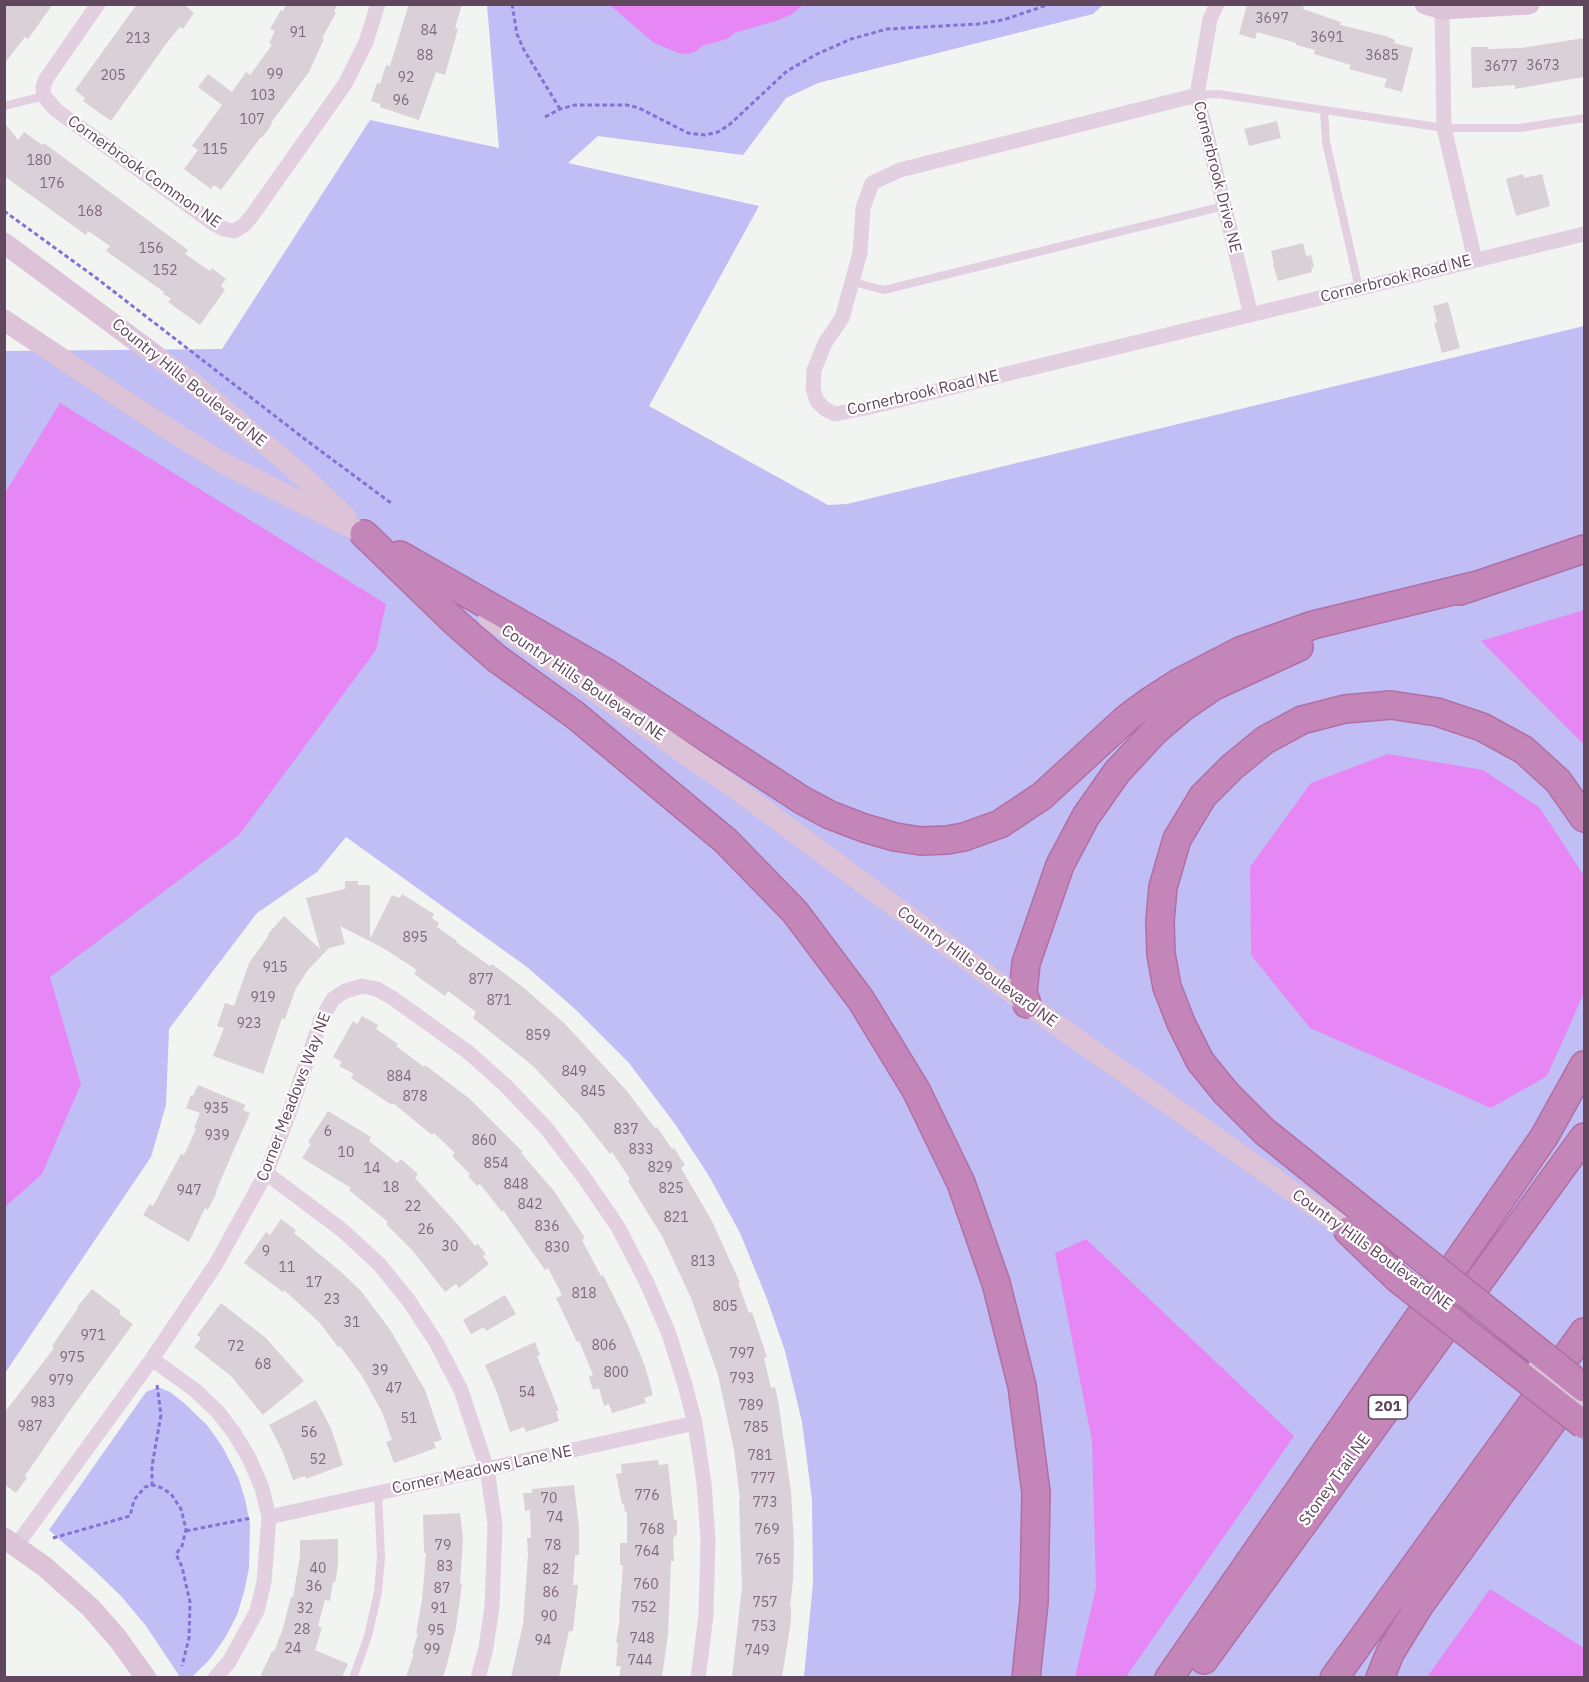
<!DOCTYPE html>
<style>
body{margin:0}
#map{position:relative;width:1589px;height:1682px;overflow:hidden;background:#f2f4f2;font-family:"IBM Plex Sans",sans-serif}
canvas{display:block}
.frame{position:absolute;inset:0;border:6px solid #61475e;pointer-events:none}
</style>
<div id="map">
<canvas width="1589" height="1682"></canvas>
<div class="frame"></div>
</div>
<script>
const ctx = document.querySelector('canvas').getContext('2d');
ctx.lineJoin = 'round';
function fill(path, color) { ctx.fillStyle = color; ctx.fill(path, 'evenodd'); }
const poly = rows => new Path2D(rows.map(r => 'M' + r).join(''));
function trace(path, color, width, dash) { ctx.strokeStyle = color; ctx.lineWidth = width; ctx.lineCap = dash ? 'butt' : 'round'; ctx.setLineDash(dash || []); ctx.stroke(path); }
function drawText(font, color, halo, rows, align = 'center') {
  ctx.font = font + ' "IBM Plex Sans",sans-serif'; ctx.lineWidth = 4.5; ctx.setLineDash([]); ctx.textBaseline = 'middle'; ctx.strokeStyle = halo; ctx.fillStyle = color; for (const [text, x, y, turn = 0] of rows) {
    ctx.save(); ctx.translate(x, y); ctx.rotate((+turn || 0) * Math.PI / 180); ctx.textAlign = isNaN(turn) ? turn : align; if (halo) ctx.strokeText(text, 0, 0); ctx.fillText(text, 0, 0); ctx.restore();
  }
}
const green = poly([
 [487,5,1103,5,1093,14,818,83,786,98,743,155,598,136,568,163,759,206,649,406,828,505,847,504,1584,326,1584,1677,804,1677,813,1583,812,1500,802,1422,785,1351,767,1299,740,1233,709,1176,675,1124,629,1063,575,1009,527,967,346,837,317,872,257,913,169,1029,166,1105,151,1157,5,1373,5,351,222,349,370,120,499,148],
 [158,1387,170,1392,184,1403,207,1425,222,1446,238,1477,245,1499,250,1524,249,1568,244,1592,237,1615,225,1638,210,1659,192,1677,180,1677,146,1626,121,1596,93,1569,49,1530,146,1392]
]);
const water = poly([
 [610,5,803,5,792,14,779,20,734,33,727,39,702,46,697,51,688,54,678,53,654,43],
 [60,403,386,604,376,650,239,835,50,977,81,1084,42,1174,5,1207,5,493],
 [1584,610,1584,745,1481,641],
 [1388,754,1483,770,1540,808,1584,876,1584,993,1547,1076,1491,1108,1310,1028,1251,955,1250,867,1311,783],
 [1086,1239,1294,1436,1126,1677,1075,1677,1096,1588,1092,1441,1055,1253],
 [1490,1589,1584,1648,1584,1677,1427,1677]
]);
const building = poly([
 [4,4,53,4,28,39,25,37,4,64],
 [137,4,184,4,194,13,183,29,180,27,166,44,111,121,83,101,85,98,75,90],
 [286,4,338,4,334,11,336,13,322,38,324,39,309,72,271,123,272,124,262,138,261,137,221,190,214,185,211,189,184,169,198,150,192,146,222,105,198,87,208,74,232,92,246,72,250,75,272,45,269,43,275,31,270,29,281,10,283,11],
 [409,4,462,4,455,28,458,29,445,75,436,72,419,120,380,107,380,104,371,101,377,83,380,84,386,65,390,66],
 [1247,4,1304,4,1303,9,1341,22,1340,25,1386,36,1395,40,1394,43,1413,48,1402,92,1384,87,1387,79,1349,69,1351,65,1314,54,1315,50,1296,45,1296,43,1257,32,1255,39,1239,34],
 [1584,38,1584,77,1515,89,1515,85,1472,88,1471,47,1488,47,1488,49,1521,48],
 [1277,121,1281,138,1249,146,1244,129],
 [4,122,18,140,24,132,42,145,44,143,188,250,185,254,210,271,212,268,226,279,221,286,225,290,200,325,168,302,171,299,163,294,164,292,106,251,110,246,88,231,86,235,4,176],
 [1523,174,1524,178,1542,174,1550,206,1516,216,1506,179],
 [1303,243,1306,256,1311,255,1314,267,1311,268,1312,272,1278,281,1273,265,1274,264,1271,251],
 [1448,302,1460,348,1442,353,1434,323,1437,322,1433,306],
 [345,881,358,881,358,885,370,885,370,939,392,895,399,898,402,894,434,914,432,918,439,923,437,927,457,941,456,942,490,966,492,964,524,988,565,1024,626,1090,655,1128,657,1127,672,1149,674,1148,685,1165,681,1168,712,1221,740,1283,738,1283,749,1313,752,1312,767,1357,764,1358,771,1388,775,1387,778,1400,791,1492,794,1543,793,1581,790,1607,791,1607,791,1621,782,1677,732,1677,742,1587,739,1499,740,1499,734,1450,718,1375,691,1298,662,1236,628,1181,630,1179,612,1152,610,1154,580,1116,533,1066,473,1018,476,1012,448,991,445,996,414,974,417,970,383,948,340,926,345,944,329,948,308,970,296,988,285,1019,282,1018,263,1074,213,1056,224,1028,217,1026,225,1003,234,1006,249,963,269,935,268,934,284,916,320,949,306,898,345,889],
 [362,1016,378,1025,376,1029,398,1044,396,1046,424,1067,425,1065,470,1099,523,1152,521,1153,554,1191,585,1238,582,1240,601,1276,603,1275,628,1325,645,1366,653,1395,644,1398,646,1403,612,1413,609,1404,604,1406,599,1388,593,1390,589,1377,593,1375,579,1341,577,1342,556,1298,562,1295,548,1268,545,1270,503,1210,502,1212,480,1184,477,1186,468,1176,470,1174,452,1156,455,1153,434,1133,432,1135,393,1103,392,1105,351,1078,354,1074,339,1066,342,1062,333,1057,353,1021,357,1024],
 [198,1085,246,1105,243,1110,250,1113,216,1191,217,1192,208,1210,205,1208,189,1242,143,1215,150,1204,153,1206,181,1154,184,1155,196,1129,194,1128,200,1113,186,1108,191,1095,193,1096],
 [328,1111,371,1137,369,1141,397,1163,401,1159,418,1174,415,1178,460,1227,475,1246,478,1244,486,1254,483,1256,489,1264,459,1288,456,1284,445,1292,413,1251,386,1224,388,1222,349,1190,351,1188,302,1158,311,1144,308,1142],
 [281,1219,296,1230,294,1233,341,1272,361,1291,391,1331,425,1390,442,1440,434,1442,436,1448,394,1463,386,1442,392,1440,382,1412,362,1376,340,1346,338,1347,320,1323,284,1290,283,1292,244,1263,266,1232,270,1235],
 [92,1289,121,1311,119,1314,133,1324,68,1413,25,1476,27,1478,16,1493,4,1484,4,1413,54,1348,52,1346,78,1308,77,1307],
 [505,1295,516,1314,486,1331,484,1327,471,1334,463,1320],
 [221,1303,266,1338,304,1381,263,1415,231,1376,194,1347,201,1338,197,1335],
 [535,1342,540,1355,537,1356,559,1411,556,1411,559,1421,526,1432,524,1427,510,1432,496,1390,485,1365],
 [316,1400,331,1428,343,1465,306,1479,305,1476,293,1480,282,1450,269,1425],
 [658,1460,659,1465,668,1464,674,1520,677,1520,677,1534,673,1538,674,1561,671,1561,668,1635,662,1677,619,1677,621,1667,616,1666,618,1643,616,1643,620,1617,619,1617,623,1565,620,1565,620,1543,627,1543,627,1512,625,1513,624,1504,622,1504,616,1474,622,1473,621,1464],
 [574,1485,579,1528,579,1555,575,1555,573,1585,578,1585,573,1631,569,1631,559,1677,511,1677,523,1624,528,1555,527,1538,531,1538,530,1510,525,1511,523,1493,532,1493,532,1489],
 [460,1513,463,1539,460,1584,462,1584,456,1628,445,1672,443,1677,406,1677,414,1653,412,1653,418,1633,416,1633,422,1600,426,1553,424,1553,423,1515],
 [338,1539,338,1565,335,1583,333,1582,330,1601,325,1600,318,1626,322,1628,315,1650,348,1664,342,1677,260,1677,272,1651,274,1652,283,1628,291,1597,293,1597,300,1556,300,1540]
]);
const path = poly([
 [512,4,517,34,524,50,560,109],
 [545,117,560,109,575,105,627,105,639,108,688,133,705,135,718,132,729,125,787,71,817,54,851,39,887,29,978,24,1003,20,1050,4],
 [4,211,95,277,306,440,391,503],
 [152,1486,152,1466,161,1415,157,1385],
 [186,1531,251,1518],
 [53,1538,130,1516,134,1500,145,1487,153,1485,162,1488,171,1494,181,1509,186,1529,182,1546,176,1554,182,1567,190,1602,189,1638,182,1666]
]);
const lane = poly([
 [1197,95,1218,94,1444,128,1520,128,1584,118],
 [4,106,44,96],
 [1324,110,1326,142,1359,288],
 [853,282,884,290,1224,206],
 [353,1678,368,1636,378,1592,381,1557,378,1493]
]);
const street = poly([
 [98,4,46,79,43,87,44,96,56,110,214,224,224,229,234,231,243,226,251,217,345,84,366,42,378,4],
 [1217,4,1210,19,1197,95,1251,315],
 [1442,9,1444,128,1475,260],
 [1197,95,900,170,872,183,863,208,860,253,842,318,825,343,814,370,813,389,817,401,825,409,835,414,870,407,1584,234],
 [266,1173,342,1230,379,1264,409,1301,436,1342,461,1390,487,1469,495,1524,492,1606,486,1648,478,1678],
 [152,1359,196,1391,218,1412,234,1433,249,1458,262,1488,269,1517,264,1582,257,1611,229,1662,215,1678],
 [269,1517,695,1423],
 [16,1546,152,1359,216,1264,266,1173,291,1108,321,1020,333,999,345,991,362,986,377,989,394,999,468,1052,505,1085,547,1129,583,1176,618,1227,647,1283,669,1334,685,1385,695,1423,704,1483,708,1539,706,1615,698,1678]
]);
const secondary = poly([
 [1425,4,1442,9,1529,4],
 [4,243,194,384,297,471,346,517],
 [4,320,148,416,223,463,364,534,376,542],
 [489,618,736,789,1027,1004,1360,1239],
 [4,1538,45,1567,91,1608,118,1639,146,1678]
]);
const highway = poly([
 [364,534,456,623,496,658,575,715,726,841,795,912,861,1000,916,1090,961,1183,996,1283,1022,1386,1036,1492,1034,1602,1026,1678],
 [400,555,607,673,802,800,830,815,864,828,895,837,921,841,947,840,964,837,1000,824,1042,796,1127,718,1150,701,1178,683,1240,651,1313,625,1477,585],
 [1460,591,1584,549],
 [1027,1004,1023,993,1026,963,1060,865,1086,816,1117,772,1155,731,1182,708,1214,686,1299,647],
 [1348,1231,1398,1279],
 [1412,1250,1264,1131,1226,1093,1200,1061,1181,1023,1167,987,1161,954,1160,921,1163,887,1177,839,1203,796,1232,767,1265,740,1302,720,1345,709,1391,705,1437,712,1482,727,1524,750,1558,781,1584,818],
 [1204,1660,1584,1137],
 [1169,1678,1544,1137,1584,1065],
 [1334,1678,1584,1332],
 [1380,1678,1390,1653,1419,1606,1576,1389]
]);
const secondaryBridge = poly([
 [1536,1371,1584,1407]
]);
const highwayBridge = poly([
 [1412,1250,1584,1388],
 [1398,1279,1584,1425]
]);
const numberNames = [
 ["3697",1272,19],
 ["84",429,31],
 ["91",298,33],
 ["3691",1327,38],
 ["213",138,39],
 ["88",425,56],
 ["3685",1382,56],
 ["3673",1543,66],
 ["3677",1501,67],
 ["99",275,75],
 ["205",113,76],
 ["92",406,78],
 ["103",263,96],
 ["96",401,101],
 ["107",252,120],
 ["115",215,150],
 ["180",39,161],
 ["176",52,184],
 ["168",90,212],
 ["156",151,249],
 ["152",165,271],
 ["895",415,938],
 ["915",275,968],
 ["877",481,980],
 ["919",263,998],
 ["871",499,1001],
 ["923",249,1024],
 ["859",538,1036],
 ["849",574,1072],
 ["884",399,1077],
 ["845",593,1092],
 ["878",415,1097],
 ["935",216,1109],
 ["837",626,1130],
 ["6",328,1132],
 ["939",217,1136],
 ["860",484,1141],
 ["833",641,1150],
 ["10",346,1153],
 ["854",496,1164],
 ["829",660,1168],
 ["14",372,1169],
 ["848",516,1185],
 ["18",391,1188],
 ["825",671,1189],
 ["947",189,1191],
 ["842",530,1205],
 ["22",413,1207],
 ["821",676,1218],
 ["836",547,1227],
 ["26",426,1230],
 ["30",450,1247],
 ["830",557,1248],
 ["9",266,1252],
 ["813",703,1262],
 ["11",287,1268],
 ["17",314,1283],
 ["818",584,1294],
 ["23",332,1300],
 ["805",725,1307],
 ["31",352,1323],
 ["971",93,1336],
 ["806",604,1346],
 ["72",236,1347],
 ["797",742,1354],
 ["975",72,1358],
 ["68",263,1365],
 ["39",380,1371],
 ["800",616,1373],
 ["793",742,1379],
 ["979",61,1381],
 ["47",394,1389],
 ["54",527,1393],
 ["983",43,1403],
 ["789",751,1406],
 ["51",409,1419],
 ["987",30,1427],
 ["785",756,1428],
 ["56",309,1433],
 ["781",760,1456],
 ["52",318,1460],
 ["777",763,1479],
 ["776",647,1496],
 ["70",549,1499],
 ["773",765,1503],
 ["74",555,1518],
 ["768",652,1530],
 ["769",767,1530],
 ["79",443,1546],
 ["78",553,1546],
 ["764",647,1552],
 ["765",768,1560],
 ["83",445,1567],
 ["40",318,1569],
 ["82",551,1570],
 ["760",646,1585],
 ["36",314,1587],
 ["87",442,1589],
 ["86",551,1593],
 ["757",765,1603],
 ["752",644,1608],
 ["32",305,1609],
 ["91",439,1609],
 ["90",549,1617],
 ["753",764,1627],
 ["28",302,1630],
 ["95",436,1631],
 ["748",642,1639],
 ["94",543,1641],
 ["24",293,1649],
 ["99",432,1650],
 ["749",757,1651],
 ["744",640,1661]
];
const shields = [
 [1388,1407,39]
];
const shieldNames = [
 ["201",1388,1407]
];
const streetNames = [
 ["Cornerbrook Common NE",144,172,35],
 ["Cornerbrook Drive NE",1217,177,76],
 ["Cornerbrook Road NE",1396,279,-14],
 ["Country Hills Boulevard NE",189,383,39],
 ["Cornerbrook Road NE",923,393,-13],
 ["Country Hills Boulevard NE",583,683,34],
 ["Country Hills Boulevard NE",977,967,36],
 ["Corner Meadows Way NE",294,1097,-69],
 ["Country Hills Boulevard NE",1372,1250,36],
 ["Corner Meadows Lane NE",482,1470,-12],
 ["Stoney Trail NE",1335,1480,-54]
];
fill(green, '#c0bef4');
fill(water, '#e687f5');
fill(building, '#dad0d7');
trace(highway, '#b070a5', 30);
trace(path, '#8272d6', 3, [4.5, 3]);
trace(lane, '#e2cfe0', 8);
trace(street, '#e2cfe0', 15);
trace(secondary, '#dcc3d7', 21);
trace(highway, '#c485b9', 27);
trace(highwayBridge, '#b070a5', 30, []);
trace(secondaryBridge, '#dcc3d7', 21);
trace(highwayBridge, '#c485b9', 27);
drawText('14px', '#7f697c', null, numberNames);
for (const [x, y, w] of shields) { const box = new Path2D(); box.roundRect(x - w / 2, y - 12, w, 24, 4.5); ctx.fillStyle = '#fff'; ctx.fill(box); trace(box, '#61475e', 1.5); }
drawText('bold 15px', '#61475e', null, shieldNames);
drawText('16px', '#61475e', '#fff', streetNames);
</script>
